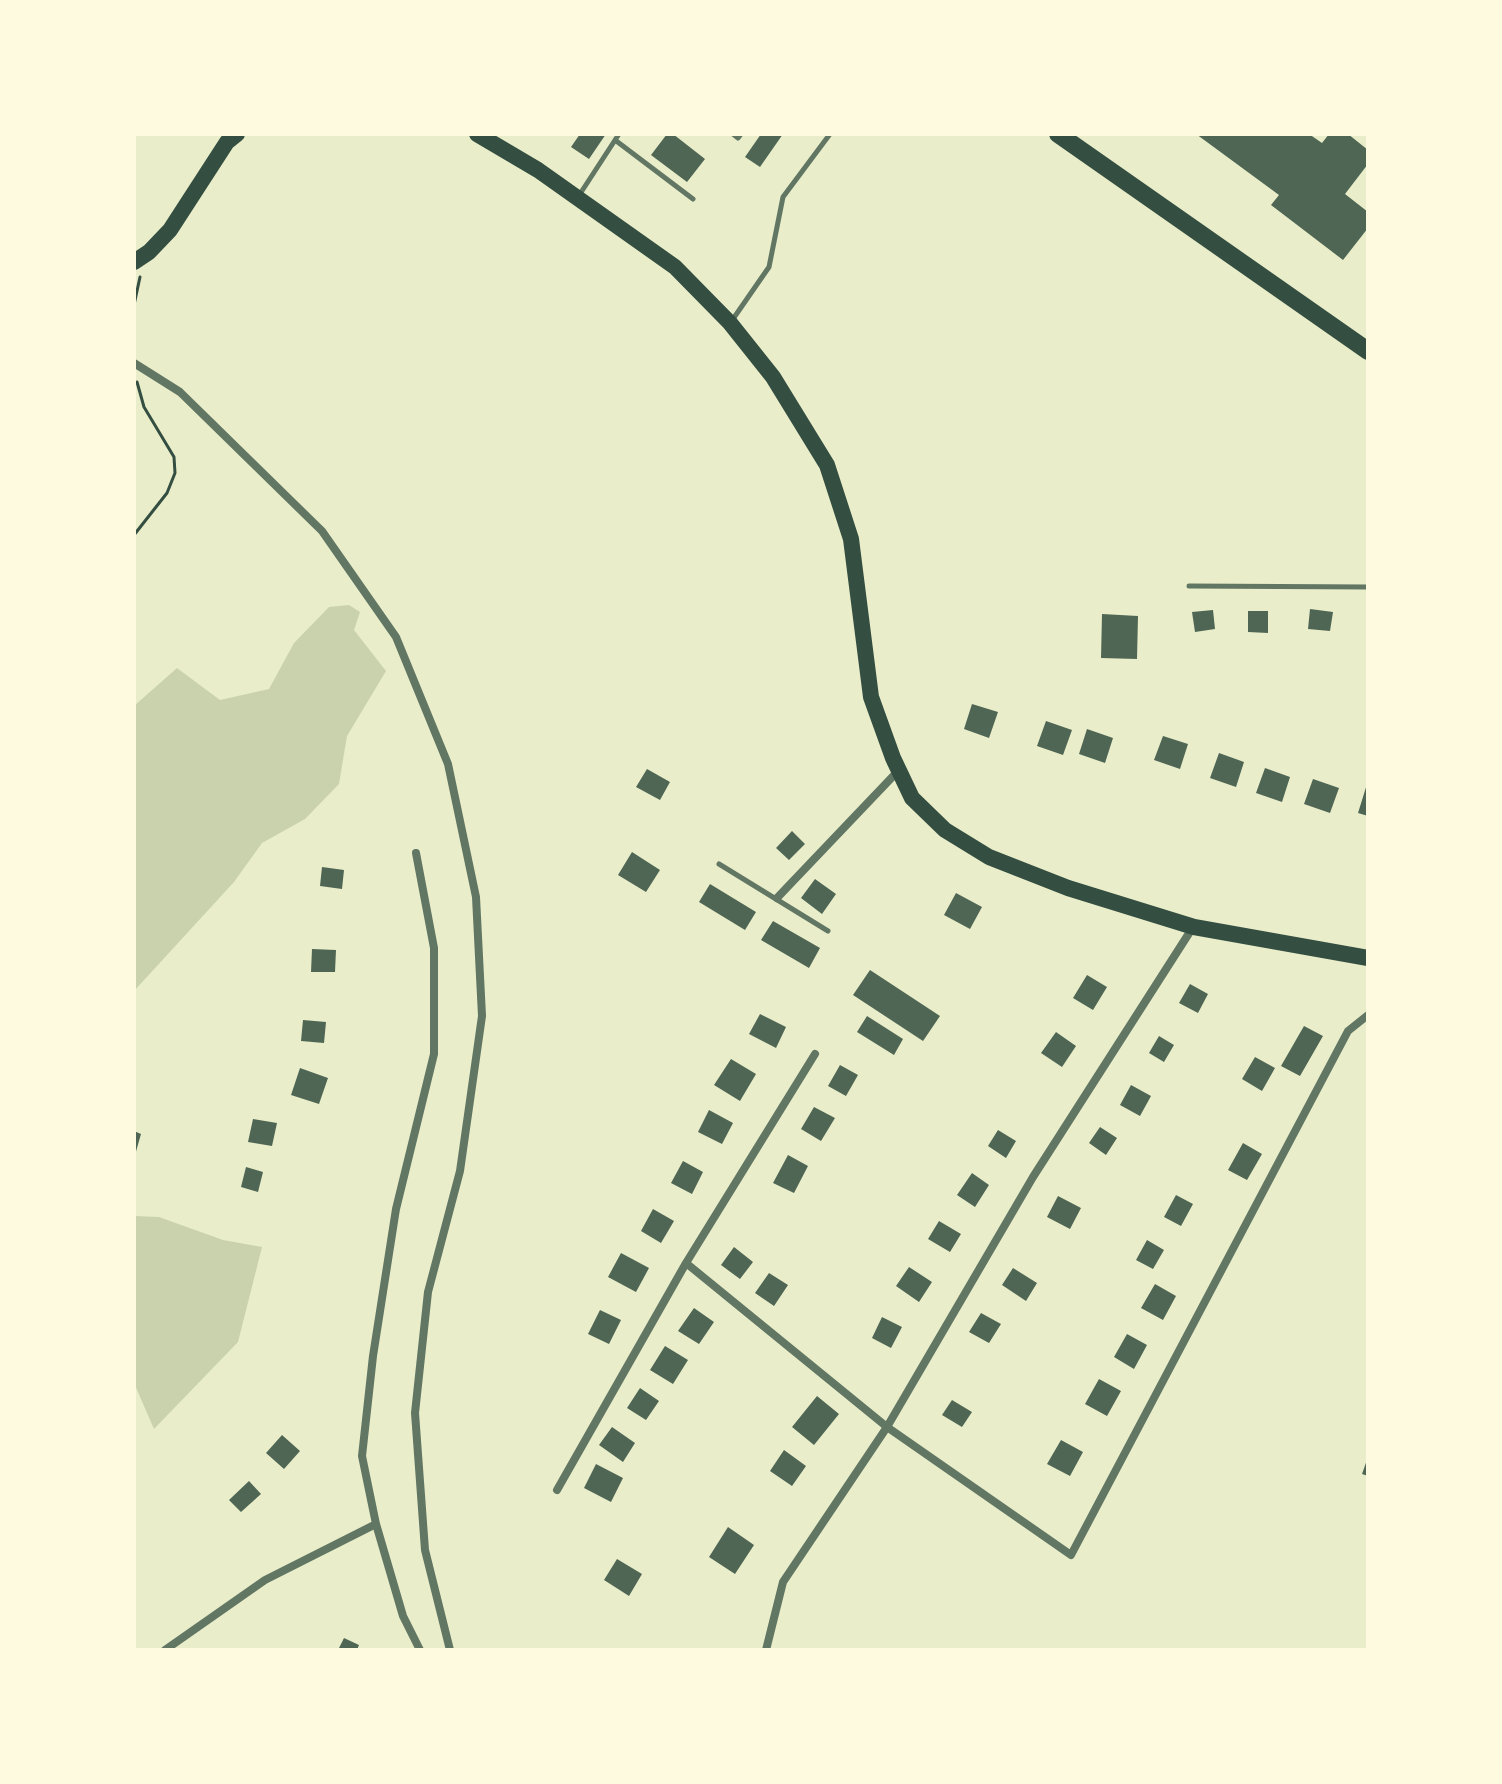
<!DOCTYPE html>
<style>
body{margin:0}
#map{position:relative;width:1502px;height:1784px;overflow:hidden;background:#e9edc9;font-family:Commissioner,sans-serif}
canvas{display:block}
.frame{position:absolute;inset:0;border:136px solid #fefae0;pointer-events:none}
</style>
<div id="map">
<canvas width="1502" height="1784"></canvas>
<div class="frame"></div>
</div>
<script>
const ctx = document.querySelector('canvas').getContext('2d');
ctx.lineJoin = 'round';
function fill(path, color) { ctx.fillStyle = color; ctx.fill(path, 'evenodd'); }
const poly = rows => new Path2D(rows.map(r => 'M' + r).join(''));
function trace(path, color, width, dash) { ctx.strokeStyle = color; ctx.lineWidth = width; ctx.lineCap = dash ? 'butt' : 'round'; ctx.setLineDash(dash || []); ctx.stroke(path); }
const green = poly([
 [349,605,360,612,354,630,386,671,347,736,339,784,305,819,262,843,234,882,134,991,134,706,177,668,220,700,269,689,294,643,329,607],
 [134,1216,159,1217,223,1240,262,1247,238,1342,154,1429,134,1383]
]);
const building = poly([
 [580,134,606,134,589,159,571,147],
 [667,134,673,134,705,159,687,182,651,155],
 [761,134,783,134,760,167,745,157],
 [1196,134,1309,134,1322,143,1329,134,1348,134,1368,150,1368,164,1345,194,1368,212,1368,228,1343,260,1271,205,1279,195],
 [1310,609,1333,612,1330,631,1308,629],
 [1213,610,1215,629,1195,632,1192,612],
 [1248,611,1268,611,1268,633,1248,632],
 [1102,614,1138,616,1137,659,1101,658],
 [972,704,998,712,989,738,964,729],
 [1046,721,1072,730,1063,755,1037,746],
 [1087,729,1113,738,1105,763,1079,754],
 [1163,736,1188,744,1180,769,1154,760],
 [1219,753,1244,762,1236,787,1210,778],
 [1265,768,1290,777,1282,802,1256,793],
 [647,769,670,782,660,800,636,787],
 [1313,779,1339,788,1330,813,1304,804],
 [1367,784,1368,784,1368,816,1358,813],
 [792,831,805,844,789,860,776,848],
 [632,852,660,870,646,892,618,875],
 [322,867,344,870,342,889,320,886],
 [815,879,836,894,822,914,801,898],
 [710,884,756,912,745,930,699,902],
 [956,893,982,907,970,929,944,915],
 [773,921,820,948,809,968,761,940],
 [312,949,336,950,335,972,311,972],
 [870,970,940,1016,923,1041,853,995],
 [1087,975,1107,987,1093,1010,1073,998],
 [1190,984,1208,994,1198,1013,1179,1003],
 [760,1014,786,1027,776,1048,749,1034],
 [867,1016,903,1039,894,1055,857,1032],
 [303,1020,326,1022,324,1043,301,1041],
 [1304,1026,1323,1036,1300,1076,1281,1066],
 [1056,1032,1076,1046,1062,1067,1041,1053],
 [1159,1036,1174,1045,1164,1062,1149,1053],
 [1255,1057,1275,1068,1262,1091,1242,1079],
 [731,1059,756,1074,740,1101,714,1085],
 [840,1065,858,1075,846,1096,828,1086],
 [300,1068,328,1078,319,1104,291,1095],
 [1131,1085,1151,1096,1140,1116,1120,1105],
 [814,1107,835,1118,821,1141,801,1129],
 [709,1110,733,1123,722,1144,698,1132],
 [253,1119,277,1123,272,1146,248,1142],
 [1100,1127,1117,1138,1106,1155,1089,1143],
 [998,1130,1016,1141,1006,1158,988,1146],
 [134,1131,141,1134,135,1155,134,1155],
 [1243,1143,1262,1154,1247,1180,1228,1170],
 [788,1155,808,1166,794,1193,773,1183],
 [683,1161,703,1172,692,1194,671,1183],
 [246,1167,263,1172,258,1192,241,1187],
 [972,1173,989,1185,975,1207,957,1195],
 [1176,1195,1193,1204,1181,1226,1164,1217],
 [1058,1196,1081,1208,1070,1229,1047,1217],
 [653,1209,674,1221,661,1243,641,1231],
 [939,1221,961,1234,950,1252,928,1239],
 [1147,1240,1164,1250,1153,1269,1136,1260],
 [734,1247,753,1262,740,1279,721,1265],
 [621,1253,649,1268,636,1292,608,1277],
 [909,1267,932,1282,919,1302,896,1286],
 [1013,1268,1037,1283,1026,1301,1002,1285],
 [769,1273,788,1285,774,1306,755,1293],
 [1155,1284,1176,1296,1163,1320,1141,1308],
 [694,1308,714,1322,699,1344,678,1331],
 [600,1310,621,1320,609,1344,588,1334],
 [981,1313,1001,1324,989,1343,969,1332],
 [882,1317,902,1327,891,1348,872,1338],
 [1127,1334,1147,1345,1134,1369,1114,1357],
 [665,1346,688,1360,673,1384,650,1370],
 [1099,1379,1121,1391,1107,1416,1085,1404],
 [640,1388,659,1401,646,1420,627,1408],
 [817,1396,839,1414,814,1445,792,1427],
 [952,1400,972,1412,962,1427,942,1415],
 [612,1427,635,1443,623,1462,599,1445],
 [282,1435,300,1451,284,1469,266,1453],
 [1061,1440,1083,1452,1070,1476,1047,1464],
 [784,1450,806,1466,792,1486,770,1471],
 [1368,1457,1368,1476,1362,1474],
 [596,1464,623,1478,611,1502,584,1488],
 [249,1481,261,1494,241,1512,229,1500],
 [728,1527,754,1545,735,1574,709,1557],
 [617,1559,642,1574,629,1596,604,1580],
 [344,1638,359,1645,357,1650,338,1650]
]);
const path = poly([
 [134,305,140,277],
 [134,535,167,493,175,473,174,457,144,407,137,382]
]);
const service = poly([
 [733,134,738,138,741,134],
 [615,140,693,199],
 [578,197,619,134],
 [733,319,769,267,783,197,830,134],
 [1189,586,1368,587],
 [719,864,828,931]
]);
const minor = poly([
 [134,363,180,392,322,531,396,637,448,764,476,897,482,1016,460,1171,428,1292,415,1413,425,1550,450,1650],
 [416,853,434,948,434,1054,396,1209,373,1356,362,1456,376,1524,403,1616,420,1650],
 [777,898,898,771],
 [686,1263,887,1427,1071,1555,1348,1031,1368,1015],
 [557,1490,686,1263,815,1054],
 [165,1650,265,1580,376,1524],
 [766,1650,783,1582,887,1427,1033,1177,1193,927]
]);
const secondary = poly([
 [477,134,538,170,675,267,730,323,773,377,827,465,851,539,871,697,893,758,912,798,945,830,989,857,1068,888,1194,927,1368,958],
 [134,262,149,252,170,230,227,142,237,134]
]);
const trunk = poly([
 [1058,134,1368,351]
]);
fill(green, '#cad2ad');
fill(building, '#4f6655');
trace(path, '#344e41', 3);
trace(service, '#617663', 5);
trace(minor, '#617663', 8);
trace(secondary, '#344e41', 16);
trace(trunk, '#344e41', 18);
</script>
